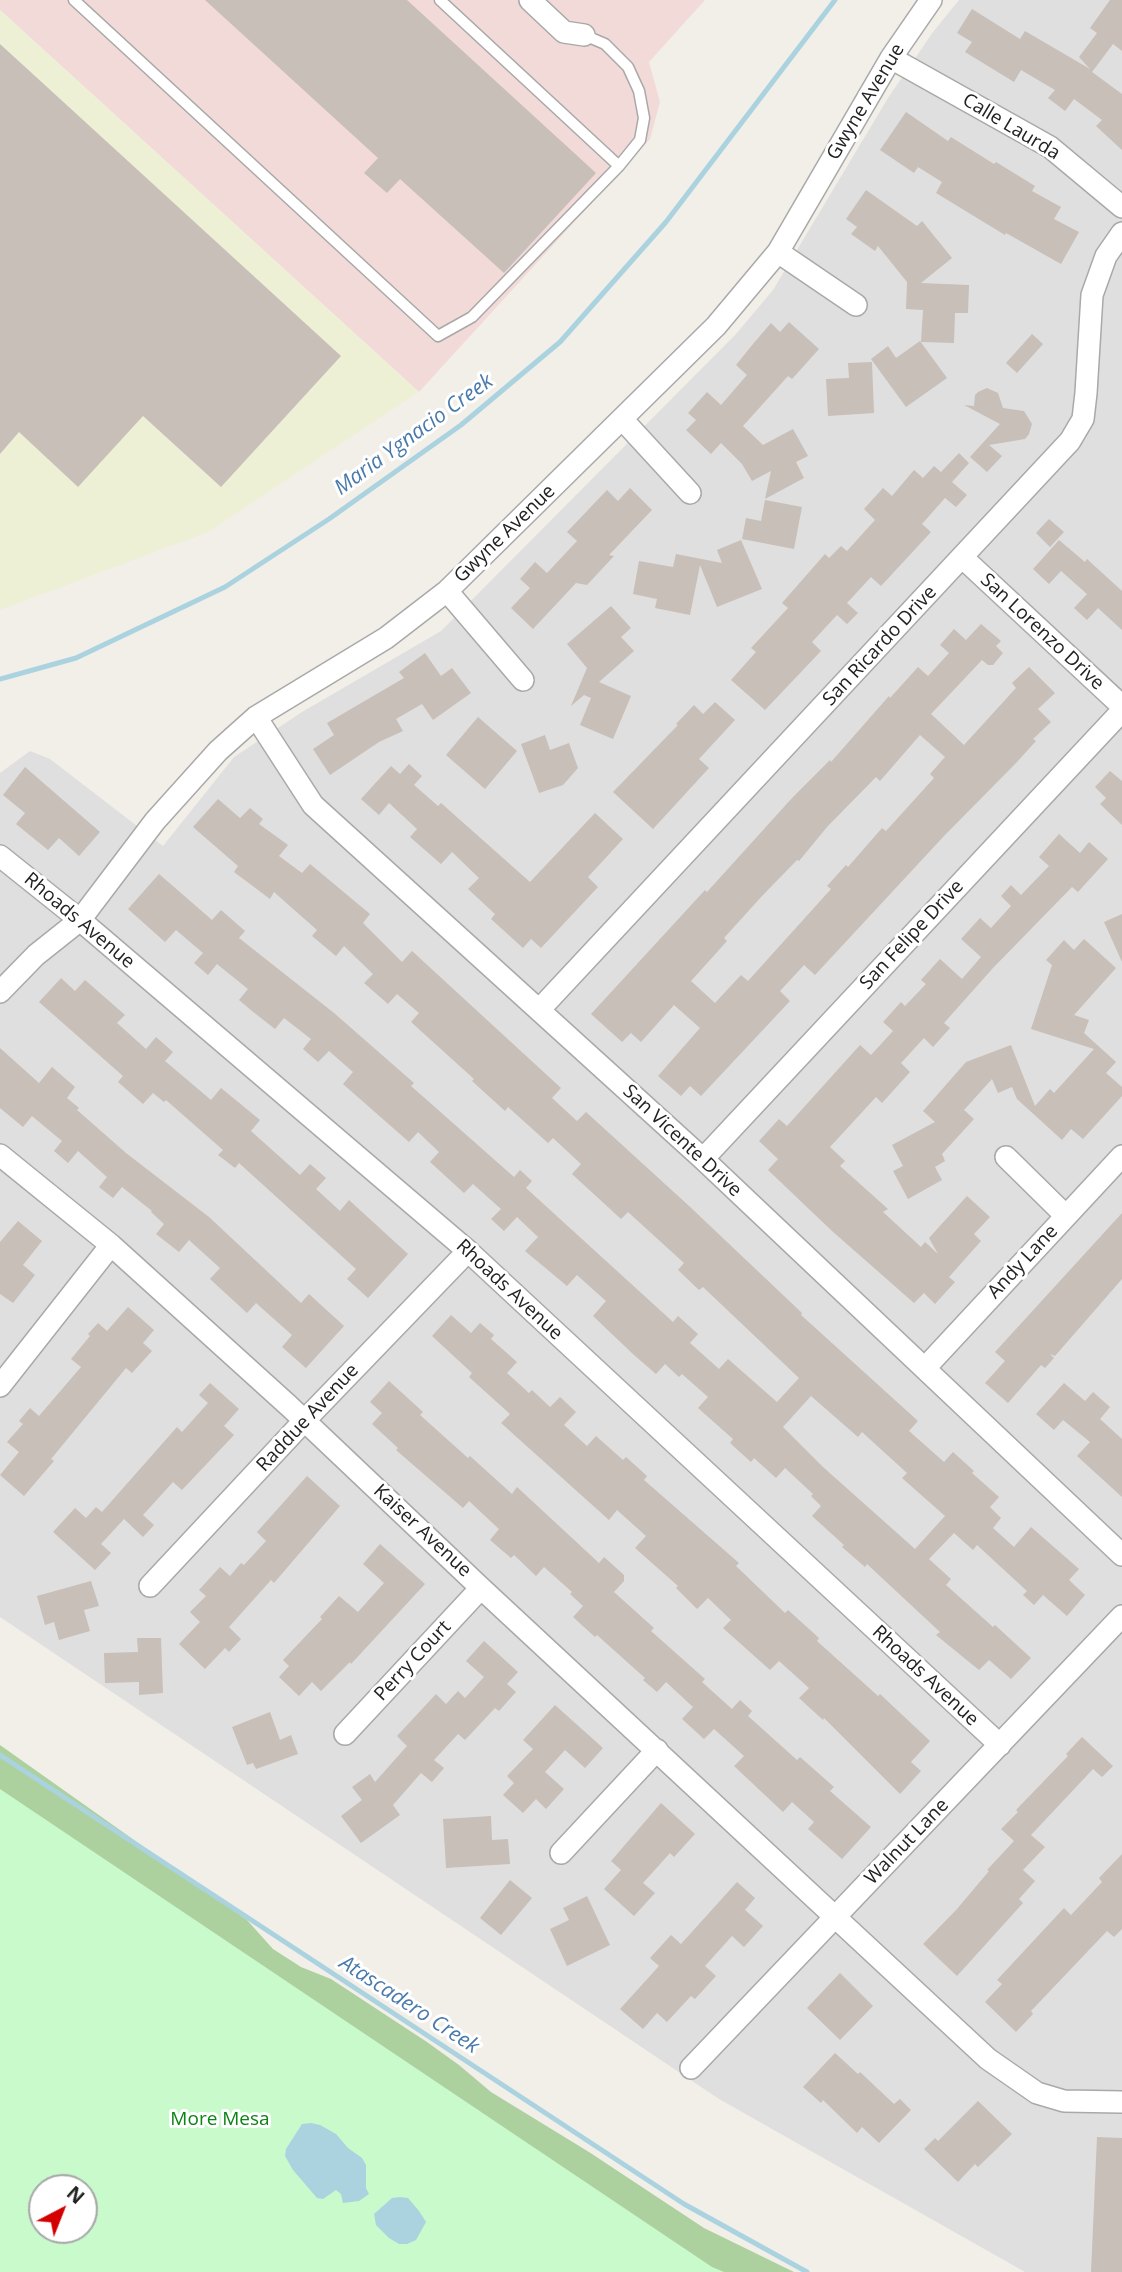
<!DOCTYPE html>
<style>
body{margin:0}
#map{position:relative;width:1122px;height:2272px;overflow:hidden;background:#f2efe9;font-family:"Open Sans",sans-serif}
canvas{display:block}
.north{position:absolute;left:28px;top:2174px;width:70px;height:70px;box-sizing:border-box;background:#fff;border:2px solid #a7a7a7;border-radius:50%;rotate:42deg;font-size:19px;font-weight:700;line-height:28px;text-align:center;color:#222}
.north::after{content:'';display:block;margin:auto;width:24px;height:32px;background:#d40000;clip-path:polygon(50% 0,100% 100%,50% 72%,0 100%)}
</style>
<div id="map">
<canvas width="1122" height="2272"></canvas>
<div class="north">N</div>
</div>
<script>
const ctx = document.querySelector('canvas').getContext('2d');
ctx.lineJoin = 'round';
function fill(path, color) { ctx.fillStyle = color; ctx.fill(path, 'evenodd'); }
const poly = rows => new Path2D(rows.map(r => 'M' + r).join(''));
function trace(path, color, width, dash) { ctx.strokeStyle = color; ctx.lineWidth = width; ctx.lineCap = dash ? 'butt' : 'round'; ctx.setLineDash(dash || []); ctx.stroke(path); }
function drawText(font, color, halo, rows, align = 'center') {
  ctx.font = font + ' "Open Sans",sans-serif'; ctx.lineWidth = 6; ctx.setLineDash([]); ctx.textBaseline = 'middle'; ctx.strokeStyle = halo; ctx.fillStyle = color; for (const [text, x, y, turn = 0] of rows) {
    ctx.save(); ctx.translate(x, y); ctx.rotate((+turn || 0) * Math.PI / 180); ctx.textAlign = isNaN(turn) ? turn : align; if (halo) ctx.strokeText(text, 0, 0); ctx.fillText(text, 0, 0); ctx.restore();
  }
}
const residential = poly([
 [959,0,1122,0,1122,2272,1025,2272,719,2099,0,1617,0,773,30,751,50,759,163,846,234,757,302,712,441,631,736,334,773,290,888,98,933,32]
]);
const commercial = poly([
 [0,0,705,0,649,62,660,102,650,139,419,392,0,10]
]);
const farmland = poly([
 [0,10,419,392,208,532,0,610]
]);
const forest = poly([
 [0,1745,247,1920,273,1949,301,1967,331,1979,427,2042,459,2065,491,2092,589,2152,704,2228,794,2272,137,2272,84,2188,0,2102]
]);
const park = poly([
 [0,1789,712,2267,724,2272,0,2272],
 [42,2188,84,2188,84,2230,42,2230]
]);
const water = poly([
 [311,2123,320,2125,336,2134,348,2148,362,2158,366,2165,366,2188,369,2194,359,2201,343,2203,341,2194,336,2190,323,2199,317,2198,293,2170,285,2156,286,2149,302,2124],
 [400,2197,408,2198,419,2211,426,2222,416,2240,407,2244,399,2244,389,2238,376,2225,374,2214,392,2198]
]);
const stream = poly([
 [0,679,76,658,225,587,329,519,461,425,560,342,666,222,835,0],
 [0,1755,684,2204,807,2272]
]);
const building = poly([
 [205,0,407,0,596,173,504,273,400,179,387,193,364,173,378,158],
 [1110,0,1122,0,1122,51,1113,44,1092,72,1122,94,1122,150,1096,126,1102,120,1074,99,1065,111,1048,98,1055,90,1021,70,1014,82,965,52,972,42,957,33,972,9,1020,39,1025,31,1090,69,1079,57,1097,33,1090,28],
 [0,44,341,356,221,487,143,416,78,487,19,432,0,454],
 [906,112,948,141,951,137,994,164,996,162,1035,186,1032,191,1061,207,1054,219,1079,232,1061,264,1006,233,1005,235,936,193,942,182,918,167,914,173,880,150],
 [866,190,917,226,922,221,952,258,921,283,969,285,968,313,955,313,954,343,921,342,923,310,906,309,907,282,878,246,875,251,851,234,857,227,846,219],
 [789,322,819,349,792,379,788,376,743,426,763,445,793,429,808,456,796,462,804,478,765,499,771,471,752,481,742,464,721,443,711,454,686,430,696,420,688,413,707,392,721,405,747,375,736,365,753,344,771,323,780,332],
 [1032,334,1043,344,1017,373,1006,363],
 [920,341,947,378,906,407,871,359,888,346,896,358],
 [872,362,874,413,828,416,826,379,849,378,848,363],
 [987,388,998,393,1003,408,1024,411,1032,424,1029,434,1025,439,989,445,1002,456,987,472,970,457,1000,424,964,405,974,406,975,395,978,392],
 [959,453,969,463,952,482,967,495,956,507,945,498,922,524,931,532,881,586,871,577,847,603,858,613,847,624,837,615,812,642,821,651,765,710,731,680,756,652,751,648,788,608,782,603,825,554,829,558,841,546,847,551,875,520,864,509,883,488,892,496,914,470,923,478,934,466,941,472],
 [630,488,652,510,609,555,614,556,587,585,576,583,533,629,511,608,530,588,520,579,535,562,547,573,577,541,567,532,607,490,618,501],
 [765,500,802,507,794,549,742,539,746,518,761,521],
 [1049,519,1064,532,1050,547,1036,533],
 [741,540,762,589,717,607,700,565,690,615,655,608,657,599,633,594,639,561,673,567,676,554,722,563,717,550],
 [1059,540,1085,562,1087,559,1122,591,1122,630,1098,608,1087,620,1074,608,1087,594,1061,571,1049,584,1033,569],
 [611,606,631,628,621,637,634,651,599,682,631,696,613,739,580,725,591,698,584,695,571,706,587,668,567,644],
 [981,624,1001,641,996,646,1003,653,993,665,988,665,982,660,931,714,964,745,1016,688,1012,683,1029,667,1055,693,1038,709,1051,722,1033,739,1036,741,1016,763,944,836,815,975,804,965,780,991,790,1001,701,1096,690,1086,681,1096,658,1076,700,1028,674,1005,641,1042,631,1033,622,1042,591,1014,705,890,707,892,793,797,830,760,831,762,889,696,890,698,918,667,928,676,949,653,940,645,954,629,966,640],
 [920,735,945,757,930,774,934,778,886,831,882,828,848,867,846,865,827,886,831,889,748,981,741,975,715,1003,691,981,727,941,724,938,762,896,797,860,799,861,827,827,876,777,880,781],
 [425,653,441,676,452,668,471,693,433,720,422,704,396,719,403,731,379,742,330,775,313,749,334,735,327,723,404,678,399,672],
 [715,702,735,720,699,759,709,768,653,829,613,792,678,725,676,724,694,705,703,714],
 [478,717,517,751,485,789,446,755],
 [545,735,550,750,569,743,578,768,563,785,539,793,521,744],
 [409,764,422,776,414,785,438,806,441,803,530,882,595,813,623,839,588,877,598,887,541,948,531,939,523,948,491,919,495,914,468,889,479,878,452,852,441,864,410,837,417,829,389,803,379,815,361,799,391,766,400,774],
 [25,767,100,832,79,856,59,838,48,850,16,824,25,813,3,795],
 [1110,771,1122,781,1122,825,1100,804,1106,798,1095,787],
 [218,799,240,818,250,808,263,819,259,824,288,845,279,856,302,873,310,864,370,914,363,923,402,962,412,951,561,1088,552,1098,577,1121,586,1112,688,1205,802,1313,801,1315,918,1421,909,1431,944,1462,953,1452,974,1471,972,1473,999,1497,990,1507,1001,1518,993,1528,1014,1547,1031,1527,1079,1569,1069,1580,1085,1595,1067,1616,1043,1595,1034,1605,1023,1595,1027,1591,977,1545,973,1550,954,1533,929,1559,951,1579,946,1585,993,1627,995,1625,1031,1658,1011,1679,989,1660,979,1670,936,1635,940,1632,867,1564,865,1567,842,1547,844,1545,812,1516,821,1506,811,1496,813,1494,785,1468,776,1478,754,1458,751,1462,730,1443,733,1439,698,1408,708,1397,682,1374,679,1377,665,1364,656,1374,634,1355,593,1316,606,1301,577,1275,567,1286,525,1251,538,1237,517,1217,504,1231,491,1219,501,1209,473,1184,464,1193,430,1162,439,1152,418,1132,409,1142,343,1084,353,1072,329,1051,318,1062,303,1049,311,1039,284,1018,275,1029,252,1011,239,1000,248,989,217,964,208,975,194,963,203,953,176,930,165,942,128,909,159,874,212,920,221,910,245,931,239,938,334,1013,414,1083,411,1086,514,1177,520,1170,532,1181,526,1188,673,1322,678,1316,698,1334,690,1343,719,1369,728,1359,777,1402,799,1378,703,1287,699,1290,678,1270,684,1263,628,1212,621,1219,572,1174,581,1164,553,1138,548,1143,508,1107,505,1111,472,1081,474,1079,411,1022,419,1013,397,994,388,1004,364,983,373,974,344,946,336,956,312,936,317,930,274,892,270,899,234,872,238,866,193,827],
 [811,1396,858,1437,862,1432,907,1473,902,1478,945,1516,915,1549,823,1467,783,1427],
 [1059,834,1080,853,1089,842,1108,859,1078,892,1072,887,993,968,944,1023,950,1028,933,1047,924,1038,901,1063,910,1072,882,1103,876,1097,830,1147,845,1161,840,1166,888,1209,883,1212,921,1247,925,1242,938,1254,929,1238,967,1196,990,1217,974,1234,981,1241,949,1277,955,1282,935,1304,924,1293,914,1303,832,1231,768,1170,778,1159,759,1141,779,1119,787,1126,860,1045,871,1055,893,1031,883,1022,901,1002,905,1006,926,984,921,980,940,959,962,979,981,957,961,939,980,918,991,928,1011,906,1001,896,1011,885,1021,895,1049,866,1039,857],
 [1122,914,1122,962,1104,922],
 [1084,939,1116,968,1074,1015,1089,1020,1084,1033,1116,1062,1106,1073,1122,1087,1122,1096,1083,1139,1071,1129,1062,1140,1017,1099,1012,1087,998,1093,992,1079,964,1110,974,1119,942,1154,945,1161,935,1167,942,1180,908,1199,893,1171,903,1166,892,1145,935,1122,923,1111,966,1062,1011,1045,1035,1106,1050,1089,1054,1093,1094,1049,1031,1029,1052,965,1046,960,1064,940,1074,950],
 [61,978,75,991,85,980,125,1015,117,1023,146,1049,156,1037,173,1052,165,1061,211,1100,221,1088,243,1106,260,1120,251,1131,300,1175,310,1164,326,1178,316,1189,340,1211,349,1200,408,1254,368,1298,347,1279,356,1269,239,1163,235,1168,218,1155,223,1150,166,1100,164,1102,153,1093,143,1104,118,1082,123,1076,39,1002],
 [0,1048,39,1083,52,1067,75,1087,67,1098,79,1108,77,1110,126,1153,209,1217,301,1303,309,1294,344,1326,306,1368,282,1347,292,1335,256,1303,247,1313,210,1279,220,1268,189,1240,179,1252,156,1234,164,1224,151,1212,152,1211,122,1187,113,1198,99,1187,107,1177,78,1151,68,1163,54,1151,62,1141,32,1116,23,1127,0,1108],
 [1122,1213,1122,1279,1055,1356,1050,1354,1054,1358,1045,1368,1041,1365,1008,1403,985,1383,1005,1361,995,1352],
 [18,1221,42,1241,23,1265,35,1275,13,1303,0,1294,0,1242],
 [128,1307,154,1330,143,1343,152,1351,132,1373,126,1368,51,1459,54,1461,24,1496,0,1475,19,1452,7,1442,23,1424,19,1421,30,1408,39,1416,81,1367,71,1359,90,1336,88,1334,98,1323,107,1331],
 [451,1315,471,1333,480,1323,494,1335,491,1339,517,1362,507,1373,529,1393,532,1390,550,1407,560,1397,576,1412,564,1425,587,1446,596,1436,623,1460,626,1457,647,1476,644,1480,739,1563,736,1566,785,1613,788,1610,819,1638,817,1641,878,1696,880,1694,930,1741,911,1762,921,1771,900,1794,824,1718,823,1720,799,1698,809,1688,779,1661,770,1670,723,1628,731,1620,708,1598,697,1609,676,1588,678,1586,635,1548,646,1536,617,1510,609,1520,501,1423,510,1414,469,1377,472,1373,432,1336],
 [389,1381,423,1412,420,1415,468,1458,470,1456,512,1494,517,1487,599,1563,604,1557,624,1575,624,1581,614,1592,654,1628,651,1631,705,1679,702,1682,732,1709,740,1700,752,1711,748,1716,797,1760,800,1757,834,1787,830,1791,871,1827,842,1859,808,1829,814,1822,792,1802,783,1812,734,1766,744,1756,714,1729,704,1739,682,1719,693,1707,666,1682,657,1692,643,1680,645,1678,597,1635,595,1637,573,1617,583,1606,570,1594,572,1592,544,1567,536,1576,514,1555,511,1558,490,1540,499,1529,469,1501,463,1508,396,1450,398,1448,372,1424,382,1413,370,1402],
 [210,1383,239,1409,224,1426,234,1435,182,1490,173,1482,143,1515,154,1525,143,1537,124,1519,101,1544,111,1553,95,1570,53,1532,75,1508,86,1518,96,1507,102,1512,177,1427,182,1432,208,1403,199,1395],
 [1064,1383,1085,1401,1093,1392,1110,1407,1100,1419,1122,1439,1122,1497,1077,1456,1090,1442,1063,1420,1054,1430,1036,1414],
 [307,1476,340,1506,274,1583,271,1580,229,1627,241,1639,229,1652,225,1648,205,1669,179,1644,200,1622,190,1612,206,1596,199,1590,220,1567,230,1576,241,1563,244,1565,266,1541,257,1532],
 [380,1544,425,1584,351,1664,350,1662,321,1691,312,1682,299,1696,279,1677,289,1666,283,1660,322,1619,320,1617,339,1596,358,1612,384,1583,363,1564],
 [91,1581,99,1606,84,1610,90,1631,59,1640,54,1622,45,1625,37,1596],
 [137,1638,161,1638,163,1693,139,1695,139,1682,105,1683,104,1653,138,1652],
 [484,1641,518,1672,507,1684,516,1692,499,1711,495,1708,465,1740,458,1734,434,1760,444,1768,432,1782,421,1773,393,1805,400,1815,361,1843,341,1816,362,1800,352,1787,370,1774,375,1782,407,1746,397,1736,436,1694,446,1704,458,1691,465,1698,484,1677,466,1661],
 [555,1705,603,1748,585,1768,565,1750,545,1772,564,1789,546,1809,536,1799,523,1813,503,1795,514,1783,507,1776,533,1749,523,1740],
 [270,1712,280,1740,291,1735,298,1754,256,1769,253,1763,247,1765,232,1727],
 [1082,1737,1113,1766,1102,1777,1093,1769,1031,1835,1045,1847,1023,1870,1035,1881,1019,1899,1023,1903,957,1976,923,1944,957,1909,989,1871,987,1870,1014,1841,1001,1829,1018,1812,1016,1810,1068,1756,1066,1754],
 [661,1803,695,1834,674,1857,670,1853,643,1883,655,1893,634,1916,604,1889,621,1870,611,1861],
 [491,1816,492,1840,508,1839,510,1864,446,1868,443,1819],
 [1122,1854,1122,1929,1114,1937,1107,1931,1031,2011,1033,2014,1016,2032,985,2002,1002,1984,997,1980,1064,1908,1071,1915,1102,1882,1099,1878],
 [510,1880,532,1898,501,1935,480,1918],
 [737,1882,755,1898,745,1910,763,1926,744,1947,732,1936,705,1966,716,1976,695,1999,691,1996,667,2022,657,2013,643,2029,620,2009,659,1966,650,1958,671,1935,681,1944],
 [587,1896,610,1945,567,1966,550,1929,569,1920,563,1908],
 [840,1973,873,2006,840,2040,807,2008],
 [835,2053,858,2074,860,2072,894,2104,900,2099,911,2110,879,2143,862,2127,857,2133,823,2100,821,2103,803,2087],
 [978,2101,1012,2134,978,2167,975,2164,958,2182,924,2149,935,2138,938,2141],
 [1097,2137,1122,2138,1122,2272,1091,2272]
]);
const service = poly([
 [74,0,438,336,472,317,619,166,640,140,644,118,639,91,628,67,605,44,584,35],
 [440,0,619,166]
]);
const minor = poly([
 [530,0,564,32,584,35],
 [891,58,1050,147,1122,207],
 [778,252,856,305],
 [622,419,690,493],
 [963,558,1122,706],
 [447,591,523,680],
 [256,717,313,805,703,1159,1122,1555],
 [0,856,80,920,468,1251,1000,1745],
 [0,992,36,955,80,920,155,821,218,751,256,717,386,638,447,591,716,326,778,252,891,58,931,0],
 [539,1010,1070,441,1083,419,1086,393,1092,295,1106,256,1122,233],
 [0,1155,111,1245,289,1406,481,1588,988,2059,1037,2093,1064,2101,1122,2102],
 [1006,1157,1066,1216],
 [703,1159,1122,711],
 [925,1368,1122,1156],
 [0,1386,111,1245],
 [150,1586,305,1420,468,1251],
 [345,1734,481,1588],
 [561,1853,657,1750],
 [691,2068,1122,1616]
]);
const streetNames = [
 ["Gwyne Avenue",866,102,-59],
 ["Calle Laurda",1011,127,31],
 ["Gwyne Avenue",505,534,-44],
 ["San Lorenzo Drive",1042,632,43],
 ["San Ricardo Drive",880,646,-47],
 ["Rhoads Avenue",79,921,40],
 ["San Felipe Drive",912,935,-47],
 ["San Vicente Drive",682,1141,43],
 ["Andy Lane",1023,1262,-47],
 ["Rhoads Avenue",509,1290,43],
 ["Raddue Avenue",308,1418,-47],
 ["Kaiser Avenue",422,1531,43],
 ["Perry Court",413,1661,-47],
 ["Rhoads Avenue",925,1676,43],
 ["Walnut Lane",907,1842,-46]
];
const parkNames = [
 ["More Mesa",220,2120]
];
const waterNames = [
 ["Maria Ygnacio Creek",414,435,-36],
 ["Atascadero Creek",409,2005,33]
];
fill(residential, '#e0dfdf');
fill(commercial, '#f2dad9');
fill(farmland, '#eef0d5');
fill(forest, '#add19e');
fill(park, '#c8facc');
fill(water, '#aad3df');
trace(stream, '#aad3df', 5);
fill(building, '#c7bfb8');
trace(service, '#a9a9a9', 13);
trace(minor, '#a9a9a9', 24);
trace(service, '#fff', 10);
trace(minor, '#fff', 21);
drawText('19px', '#222', '#fff', streetNames);
drawText('19px', '#0c8416', '#fff', parkNames);
drawText('italic 21px', '#4a7aab', '#fff', waterNames);
</script>
